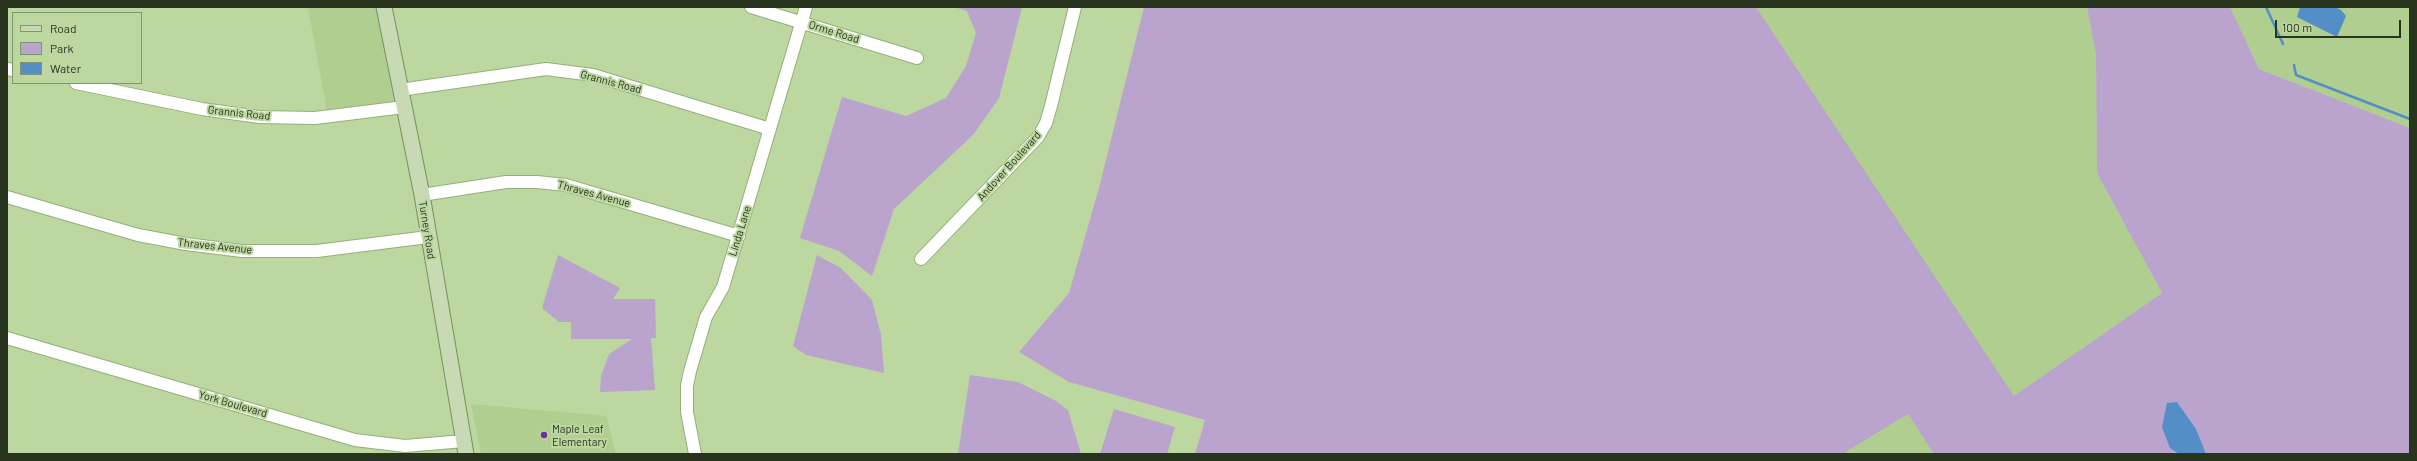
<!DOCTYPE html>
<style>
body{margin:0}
#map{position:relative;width:2417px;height:461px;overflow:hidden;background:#bcd7a0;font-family:Barlow,sans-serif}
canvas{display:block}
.frame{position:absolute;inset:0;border:8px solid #29341e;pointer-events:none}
.legend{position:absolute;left:12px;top:12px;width:130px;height:72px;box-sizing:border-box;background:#bcd7a0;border:1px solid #81966c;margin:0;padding:5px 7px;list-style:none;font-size:12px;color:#29341e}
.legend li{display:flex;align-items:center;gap:8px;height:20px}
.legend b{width:20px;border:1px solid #81966c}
.scale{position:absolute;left:2275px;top:20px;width:126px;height:18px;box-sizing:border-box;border:2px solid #29341e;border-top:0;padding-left:5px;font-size:12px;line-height:14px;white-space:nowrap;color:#29341e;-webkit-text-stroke:3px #bcd7a0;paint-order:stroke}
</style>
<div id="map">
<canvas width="2417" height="461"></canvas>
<div class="frame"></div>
<ul class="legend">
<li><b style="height:5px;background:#c7dab3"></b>Road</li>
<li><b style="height:11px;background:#baa3cd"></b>Park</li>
<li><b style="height:11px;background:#548ec7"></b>Water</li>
</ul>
<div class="scale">100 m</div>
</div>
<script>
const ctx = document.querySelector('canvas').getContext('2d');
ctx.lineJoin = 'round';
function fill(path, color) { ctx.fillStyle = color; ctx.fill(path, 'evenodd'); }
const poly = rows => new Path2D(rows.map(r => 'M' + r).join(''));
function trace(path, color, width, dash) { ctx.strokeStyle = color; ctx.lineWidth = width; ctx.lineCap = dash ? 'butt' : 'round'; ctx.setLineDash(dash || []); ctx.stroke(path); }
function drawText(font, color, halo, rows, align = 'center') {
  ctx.font = font + ' Barlow,sans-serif'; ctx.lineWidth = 4; ctx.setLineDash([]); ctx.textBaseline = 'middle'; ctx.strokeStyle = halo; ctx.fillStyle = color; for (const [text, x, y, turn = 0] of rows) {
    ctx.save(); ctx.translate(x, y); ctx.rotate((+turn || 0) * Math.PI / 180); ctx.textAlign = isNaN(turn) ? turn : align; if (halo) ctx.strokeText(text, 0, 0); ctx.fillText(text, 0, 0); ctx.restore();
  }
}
const built = poly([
 [308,7,392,7,411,111,329,122],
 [1755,7,2087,7,2096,54,2097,173,2162,293,2014,396],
 [2230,7,2410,7,2410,128,2259,69],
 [471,404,606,416,616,454,481,454],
 [1908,414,1934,454,1826,454]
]);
const green = poly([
 [954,7,1022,7,999,98,973,135,894,209,872,276,839,251,800,238,842,97,906,116,946,98,966,66,976,33,967,11],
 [1144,7,1756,7,2014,396,2162,293,2097,173,2096,54,2087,7,2230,7,2259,69,2410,128,2410,454,1934,454,1908,414,1842,454,1195,454,1205,420,1069,382,1019,352,1069,293,1099,188],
 [558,255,620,288,613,299,655,299,656,338,651,338,655,390,600,392,601,376,609,354,632,339,571,339,571,322,559,322,542,308],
 [817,255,841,268,872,300,881,335,884,373,806,355,793,346],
 [970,375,1018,382,1056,401,1068,410,1081,454,958,454],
 [1114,409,1175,427,1167,454,1100,454]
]);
const water = poly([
 [2300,7,2335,7,2341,10,2346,16,2337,37,2297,17],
 [2177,402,2196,429,2206,454,2179,454,2170,448,2162,427,2167,403]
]);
const stream = poly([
 [2266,7,2283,44],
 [2294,65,2296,75,2410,119]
]);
const minor = poly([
 [751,7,917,58],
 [7,69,13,70],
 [76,83,202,109,259,117,315,118,404,107],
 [400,90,546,69,593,75,770,129],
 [422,195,506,182,537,182,566,185,739,236],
 [7,197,138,235,186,244,242,251,317,251,428,237],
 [921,259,1038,137,1046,123,1051,106,1075,7],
 [7,338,355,440,405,446,464,441],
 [695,454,687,412,687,386,690,371,706,317,723,287,806,7]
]);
const major = poly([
 [384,7,422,195,466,454]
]);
const markers = [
 [544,435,4,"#752ea1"]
];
const streetNames = [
 ["Orme Road",834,32,17],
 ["Grannis Road",611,82,15],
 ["Grannis Road",239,113,6],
 ["Andover Boulevard",1009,166,-48],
 ["Thraves Avenue",594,194,15],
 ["Turney Road",427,230,81],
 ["Linda Lane",740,231,-73],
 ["Thraves Avenue",215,246,6],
 ["York Boulevard",233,404,16]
];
const poiNames = [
 ["Maple Leaf",552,429],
 ["Elementary",552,442]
];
fill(built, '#b0ce90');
fill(green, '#baa3cd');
fill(water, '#548ec7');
trace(stream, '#548ec7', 2.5);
trace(minor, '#95af7b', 14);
trace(major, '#78905e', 17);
trace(minor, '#fff', 12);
trace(major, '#c7dab3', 15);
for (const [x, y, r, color] of markers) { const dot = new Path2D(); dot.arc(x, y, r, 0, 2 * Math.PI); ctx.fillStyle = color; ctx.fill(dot); trace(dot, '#bcd7a0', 1.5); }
drawText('11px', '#29341e', '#bcd7a0', streetNames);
drawText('11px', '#29341e', '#bcd7a0', poiNames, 'left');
</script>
